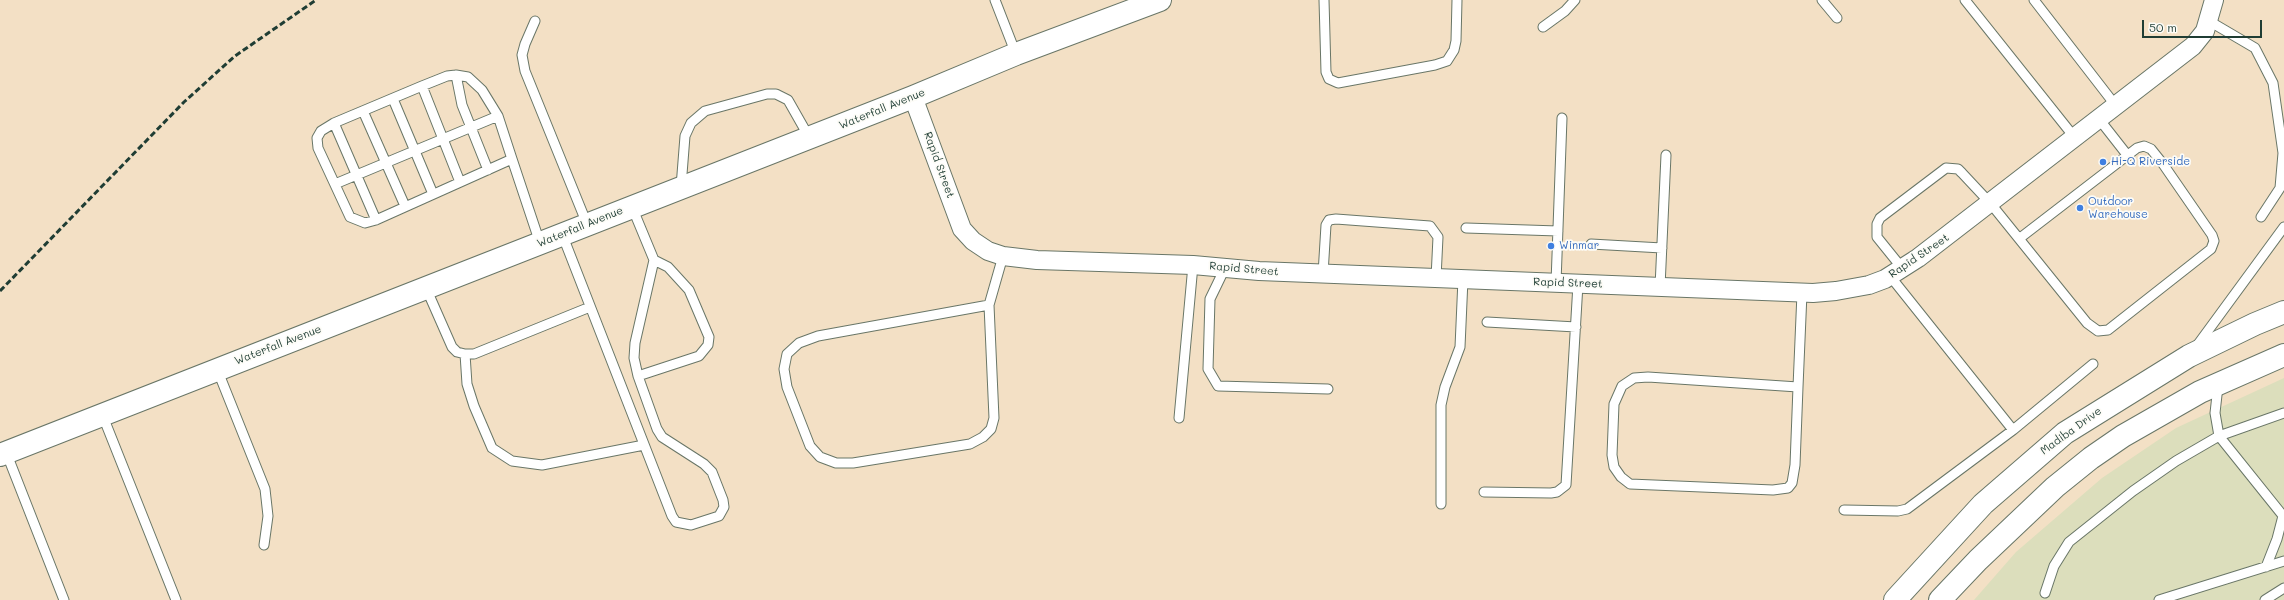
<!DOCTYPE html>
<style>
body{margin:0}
#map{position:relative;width:2284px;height:600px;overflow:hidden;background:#f3e0c5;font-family:Mali,sans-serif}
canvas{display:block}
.scale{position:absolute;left:2142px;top:20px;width:120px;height:18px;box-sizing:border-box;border:2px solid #1f3d34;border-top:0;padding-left:5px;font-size:12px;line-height:14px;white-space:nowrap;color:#1f3d34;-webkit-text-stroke:3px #fdfcf7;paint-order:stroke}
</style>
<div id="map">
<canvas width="2284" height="600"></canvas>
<div class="scale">50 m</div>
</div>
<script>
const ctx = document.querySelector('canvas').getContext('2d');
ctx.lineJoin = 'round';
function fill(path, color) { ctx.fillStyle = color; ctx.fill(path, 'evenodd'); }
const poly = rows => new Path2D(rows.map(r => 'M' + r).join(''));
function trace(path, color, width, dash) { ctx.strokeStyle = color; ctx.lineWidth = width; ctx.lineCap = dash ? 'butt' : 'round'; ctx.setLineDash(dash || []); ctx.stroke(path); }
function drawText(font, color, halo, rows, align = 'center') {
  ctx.font = font + ' Mali,sans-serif'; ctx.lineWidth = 3.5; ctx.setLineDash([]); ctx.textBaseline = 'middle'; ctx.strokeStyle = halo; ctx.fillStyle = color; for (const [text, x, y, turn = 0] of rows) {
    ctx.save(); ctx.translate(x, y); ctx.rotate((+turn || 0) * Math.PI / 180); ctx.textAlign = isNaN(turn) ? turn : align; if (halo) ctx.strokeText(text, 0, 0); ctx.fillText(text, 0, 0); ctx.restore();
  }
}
const built = poly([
 [2284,378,2284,600,1974,600,2016,552,2102,478,2176,428]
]);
const lane = poly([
 [995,0,1016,54],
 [1324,0,1326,72,1329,79,1338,83,1435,65,1447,61,1454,50,1456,41,1457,0],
 [1822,0,1837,18],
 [1965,0,2075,138],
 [2034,0,2116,106],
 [535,21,525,44,522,55,525,71,587,224],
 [2209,21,2255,48,2273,83,2283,153,2280,188,2261,217],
 [1543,27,1565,11,1575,0],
 [456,75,462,105,488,170],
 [422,86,460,182],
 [393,99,433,194],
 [363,111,405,206],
 [2099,119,2128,156],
 [334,123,376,220],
 [512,159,376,220,365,223,350,217,318,148,317,138,321,131,334,123,422,86,447,76,456,75,468,77,482,90,498,116,512,159,540,243],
 [335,184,498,116],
 [681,187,685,136,691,123,705,111,767,94,776,94,788,100,809,137],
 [632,207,654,260,668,267,689,290,709,337,708,345,699,356,638,376],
 [1466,228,1558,231],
 [562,234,672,516,676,522,691,525,719,516,724,507,723,500,712,472,704,464,662,437,657,429,638,376,634,358,635,343,654,260],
 [1591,244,1662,248],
 [1225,268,1210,299,1208,369,1218,386,1328,389],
 [1902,268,1877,237,1877,224,1880,218,1946,168,1958,169,1962,173,1991,204,2087,323,2098,331,2108,330,2211,249,2214,241,2212,235,2163,164,2151,149,2144,146,2137,148,2020,238],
 [1323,274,1326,225,1329,220,1336,219,1430,226,1438,237,1436,278],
 [1890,276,2013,430],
 [1556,283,1562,118],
 [1660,287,1666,155],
 [426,288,452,347,457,352,465,354,474,354,590,307],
 [989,305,818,336,799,343,787,354,784,369,787,387,810,446,820,457,836,463,853,463,970,444,983,437,991,429,994,418,989,305,1003,256],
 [1487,322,1576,327],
 [2196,347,2284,227],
 [465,354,467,384,474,406,492,448,512,461,542,465,644,445],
 [217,369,265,489,268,516,264,545],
 [2218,386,2215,413,2219,436,2284,517],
 [1798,387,1648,377,1634,378,1622,386,1614,404,1612,455,1614,467,1621,477,1630,484,1773,490,1788,488,1792,483,1795,465,1798,387,1802,293],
 [102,414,176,600],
 [1179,418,1193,265],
 [6,452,64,600],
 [1484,492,1551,493,1557,492,1566,485,1578,284],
 [1441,504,1441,405,1445,387,1460,347,1463,279],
 [1844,510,1898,511,1907,509,2013,430,2093,364],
 [2266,567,2277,539,2283,516],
 [2045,593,2054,566,2069,542,2133,491,2176,461,2219,436,2284,413],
 [2159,600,2284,561],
 [2265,600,2284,588]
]);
const street = poly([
 [913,97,962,229,973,241,988,251,1003,256,1037,260,1193,265,1259,271,1813,293,1836,291,1869,285,1885,279,1918,258,2193,46,2205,31,2214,0]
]);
const secondary = poly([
 [0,455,913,97,1016,54,1160,0]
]);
const primary = poly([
 [1895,600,1983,504,2065,433,2189,356,2255,324,2284,312],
 [1940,600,1978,560,2055,487,2091,458,2123,436,2200,392,2284,355]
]);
const rail = poly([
 [0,291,184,102,235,56,316,0]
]);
const markers = [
 [2103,162,4,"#3f7fe0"],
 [2080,208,4,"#3f7fe0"],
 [1551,246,4,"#3f7fe0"]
];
const streetNames = [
 ["Waterfall Avenue",882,109,-22],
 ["Rapid Street",939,165,70],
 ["Waterfall Avenue",580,227,-22],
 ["Rapid Street",1919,256,-34],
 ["Rapid Street",1244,269,5],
 ["Rapid Street",1568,283,2],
 ["Waterfall Avenue",278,345,-21],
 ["Madiba Drive",2071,431,-36]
];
const shopNames = [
 ["Hi-Q Riverside",2111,162],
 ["Outdoor",2088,202],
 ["Warehouse",2088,215],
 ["Winmar",1559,246]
];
fill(built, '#dcdebc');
trace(lane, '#697667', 11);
trace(street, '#697667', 20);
trace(secondary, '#697667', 24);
trace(primary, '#697667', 24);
trace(lane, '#fff', 9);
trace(street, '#fff', 18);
trace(secondary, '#fff', 22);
trace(primary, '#fff', 22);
trace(rail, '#1f3d34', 3, [6, 3]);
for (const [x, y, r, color] of markers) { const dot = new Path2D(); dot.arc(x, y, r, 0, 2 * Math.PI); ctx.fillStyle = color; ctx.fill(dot); trace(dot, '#fdfcf7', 1.5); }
drawText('11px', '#1f3d34', '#fdfcf7', streetNames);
drawText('11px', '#366cbe', '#fdfcf7', shopNames, 'left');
</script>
